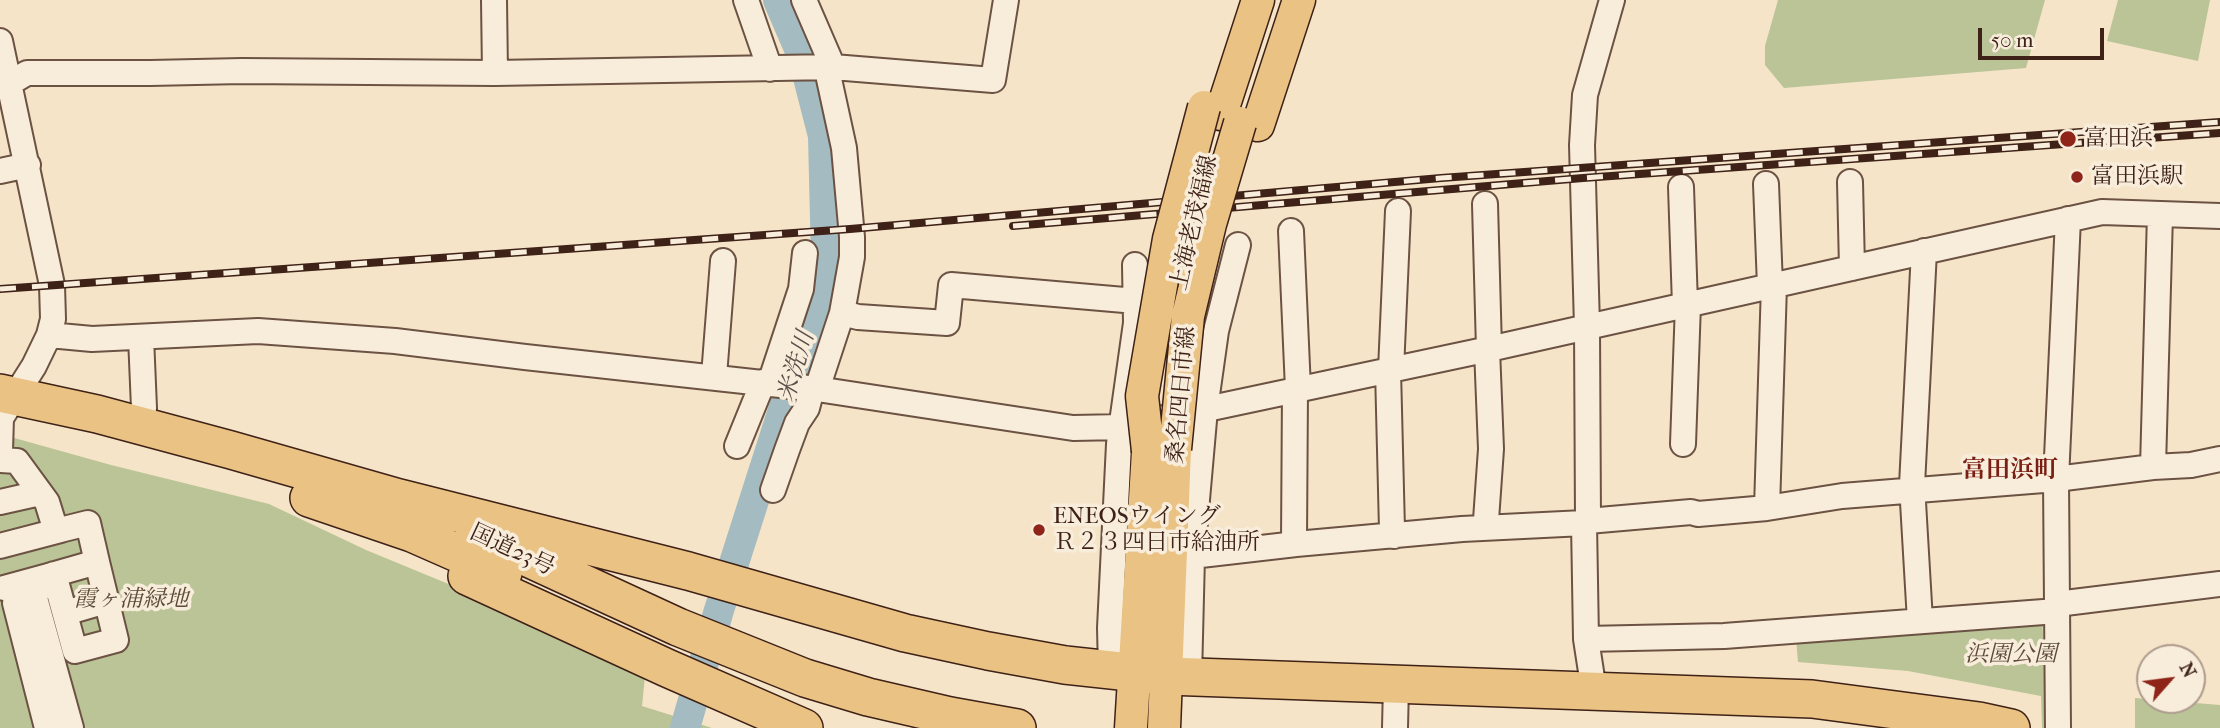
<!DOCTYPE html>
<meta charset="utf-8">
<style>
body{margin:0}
#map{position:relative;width:2220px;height:728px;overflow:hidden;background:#f5e4c7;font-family:"IM FELL French Canon",serif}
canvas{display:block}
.north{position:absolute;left:2136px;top:644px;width:70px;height:70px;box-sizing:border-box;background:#f8eddb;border:2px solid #ae9b8d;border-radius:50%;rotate:62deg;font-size:19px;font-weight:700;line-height:28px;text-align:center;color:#3e2117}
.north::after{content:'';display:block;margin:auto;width:24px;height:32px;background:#8f2418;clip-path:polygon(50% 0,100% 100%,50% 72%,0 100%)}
.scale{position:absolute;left:1978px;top:28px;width:126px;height:32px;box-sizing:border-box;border:4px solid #3e2117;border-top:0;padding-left:9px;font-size:21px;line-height:24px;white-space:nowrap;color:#3e2117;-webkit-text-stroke:5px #f8eddb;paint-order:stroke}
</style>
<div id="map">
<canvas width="2220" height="728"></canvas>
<div class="north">N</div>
<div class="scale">50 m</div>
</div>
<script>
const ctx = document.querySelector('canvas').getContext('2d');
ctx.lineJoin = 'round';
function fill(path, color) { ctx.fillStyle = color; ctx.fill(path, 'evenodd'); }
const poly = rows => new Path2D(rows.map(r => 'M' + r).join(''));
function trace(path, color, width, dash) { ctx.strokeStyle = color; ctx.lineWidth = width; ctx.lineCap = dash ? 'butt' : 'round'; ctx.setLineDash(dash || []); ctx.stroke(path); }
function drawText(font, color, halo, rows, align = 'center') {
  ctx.font = font + ' "IM FELL French Canon","Noto Serif JP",serif'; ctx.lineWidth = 7; ctx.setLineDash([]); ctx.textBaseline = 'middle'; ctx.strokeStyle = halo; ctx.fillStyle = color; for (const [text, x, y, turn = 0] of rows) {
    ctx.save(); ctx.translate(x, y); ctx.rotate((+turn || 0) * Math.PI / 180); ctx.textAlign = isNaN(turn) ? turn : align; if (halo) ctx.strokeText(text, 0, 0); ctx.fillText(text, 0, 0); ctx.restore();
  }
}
const green = poly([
 [1778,0,2045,0,2026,68,1784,88,1765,65,1765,46],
 [2118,0,2210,0,2198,61,2107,41],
 [0,434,111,465,269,504,366,550,514,611,645,676,642,706,712,728,0,728],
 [2042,620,2050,728,2042,728,2041,696,1908,671,1798,662,1796,638],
 [2135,698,2220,705,2220,728,2135,728]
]);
const river = poly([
 [685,728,719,610,821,291,826,260,823,136,803,58,778,0]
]);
const minor = poly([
 [494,0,495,73],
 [746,0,770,69],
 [804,0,833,67,829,79,844,148,852,237,852,257,842,313,817,389],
 [0,41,52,285,53,319,49,335,34,366,1,418,0,451],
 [0,83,10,83,27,73,150,73,242,71,495,73,833,67,993,80,1006,0],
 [0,171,28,165],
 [1850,182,1852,268],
 [1766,184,1770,286],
 [1681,187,1685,305],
 [1485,204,1489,349],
 [1291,231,1298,389],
 [842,313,858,317,947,323,951,285,1136,301],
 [49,335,92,339,258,331,395,341,525,357,817,389,1073,428,1122,427,1489,349,2102,212,2220,216],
 [141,337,144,408,142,427],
 [1487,349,1491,449,1486,520,1488,527],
 [1388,370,1392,530,1394,536],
 [1391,370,1398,211],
 [714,376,723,261],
 [770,383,801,289,805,253],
 [1295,390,1294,540,1296,544],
 [1683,444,1688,304],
 [737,446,763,382],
 [0,460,17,461,47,502,56,531,88,523,97,562,48,576,39,587,35,598,71,728],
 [2153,467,2160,214],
 [773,490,787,450,797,423,807,408,812,389],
 [0,502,40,493],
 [1767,508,1774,285],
 [1588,521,1587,327,1582,145,1585,95,1612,0],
 [1584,523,1586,639,1594,691],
 [0,546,61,530],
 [1192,556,1296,544,1462,529,1584,523,1588,521,1691,512,1698,514,1767,508,1842,496,2056,479,2153,467,2191,465,2220,459],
 [54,574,75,651,116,640,97,562],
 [4,588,48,576],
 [15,603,47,728],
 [2057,604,2220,584],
 [65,613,106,601],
 [1920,621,1912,485,1924,251],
 [1586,639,1724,636,2057,611],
 [1111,670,1110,628,1119,444,1136,323,1135,265],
 [1189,677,1192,556,1205,409,1216,331,1238,245],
 [1395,728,1396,685],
 [2058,728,2056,479,2068,219]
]);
const major = poly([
 [1221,114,1258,0],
 [1258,125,1299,0],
 [1131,728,1148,451],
 [1164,728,1175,449]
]);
const highway = poly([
 [0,393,97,414,231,450,399,498,421,508],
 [309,498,412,533,503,573],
 [399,498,688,571,905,633,988,651,1065,665,1167,676,1812,699,1979,721,2011,728],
 [474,533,678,627,805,678,868,697,950,716,1017,728],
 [467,576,667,668,804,728]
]);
const rail = poly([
 [1013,226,1583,178,2220,133],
 [0,289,850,229,1441,178,2220,122]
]);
const majorBridge = poly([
 [1175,449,1188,316,1210,224,1240,123],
 [1148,451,1142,396,1169,239,1204,107]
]);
const markers = [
 [2068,139,9,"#8f2418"],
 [2077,177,7,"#8f2418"],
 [1039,530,7,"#8f2418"]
];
const poiNames = [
 ["富田浜",2084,139],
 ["富田浜駅",2091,177],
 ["ENEOSウイング",1053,517],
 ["Ｒ２３四日市給油所",1053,543]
];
const streetNames = [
 ["上海老茂福線",1195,223,-77],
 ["桑名四日市線",1182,395,-85],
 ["国道23号",512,551,25]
];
const parkNames = [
 ["霞ヶ浦緑地",131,600],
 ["浜園公園",2011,655]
];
const waterNames = [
 ["米洗川",797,367,-73]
];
const neighbourhoodNames = [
 ["富田浜町",2010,471]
];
fill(green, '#bac497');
trace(river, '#a3bbc1', 30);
trace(minor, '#6c5243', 28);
trace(major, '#3e2117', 35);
trace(highway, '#3e2117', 40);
trace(minor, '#f8eddb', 24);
trace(major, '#eac284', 32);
trace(highway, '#eac284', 37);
trace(rail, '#3e2117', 8);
trace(rail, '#f8eddb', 5, [16]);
trace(majorBridge, '#3e2117', 35, []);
trace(majorBridge, '#eac284', 32);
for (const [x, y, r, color] of markers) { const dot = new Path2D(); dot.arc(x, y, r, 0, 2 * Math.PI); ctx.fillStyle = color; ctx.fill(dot); trace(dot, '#f8eddb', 2.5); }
drawText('23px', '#3e2117', '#f8eddb', poiNames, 'left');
drawText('23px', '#3e2117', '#f8eddb', streetNames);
drawText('italic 23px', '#5d4a37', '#f8eddb', parkNames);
drawText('italic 24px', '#5c4f4a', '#f8eddb', waterNames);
drawText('bold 24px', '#7a1f14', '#f8eddb', neighbourhoodNames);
</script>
